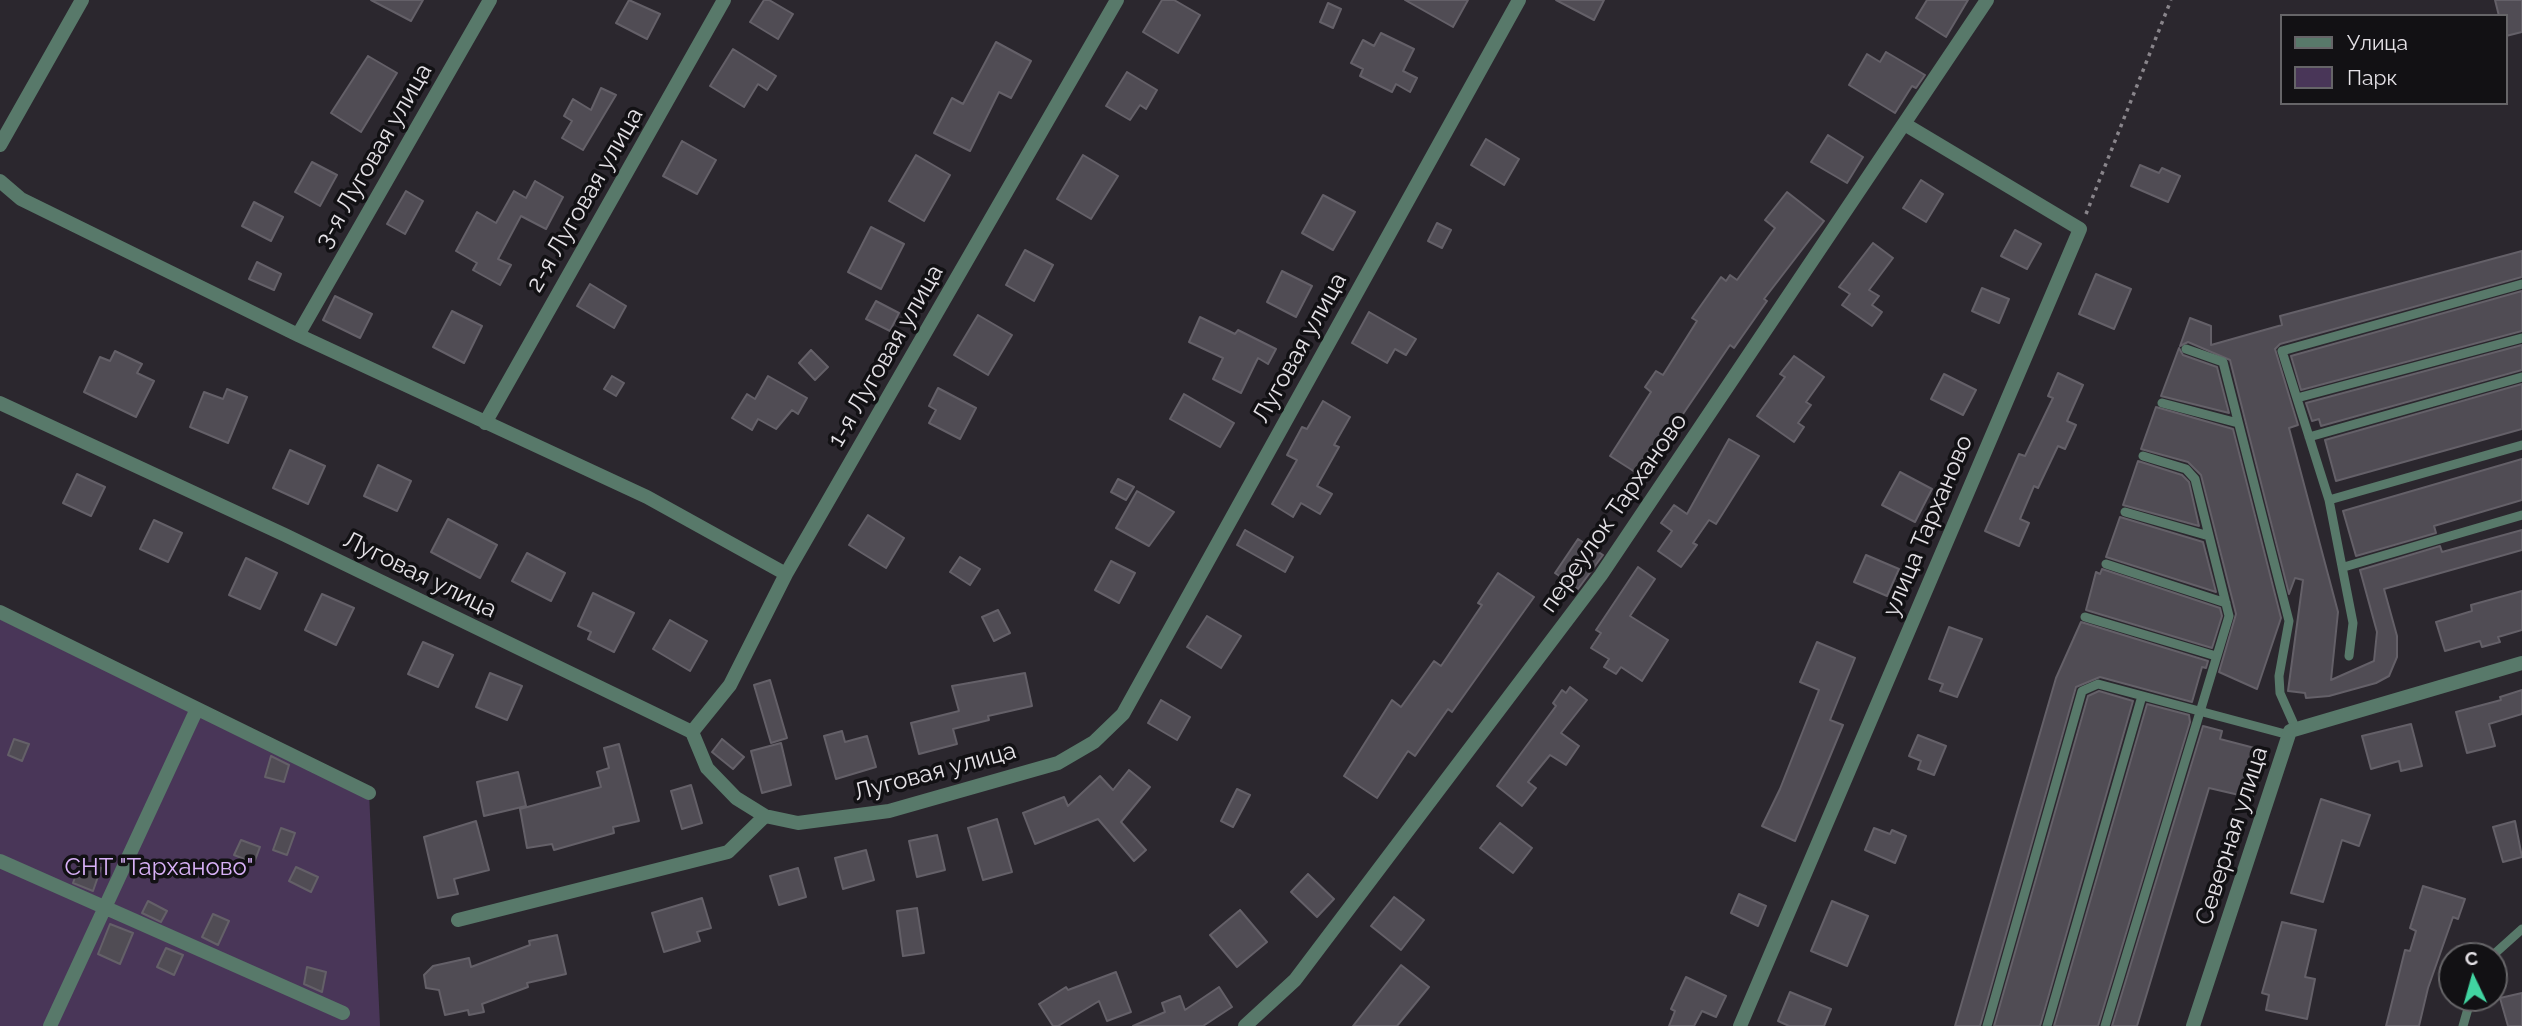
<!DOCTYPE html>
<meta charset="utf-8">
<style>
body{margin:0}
#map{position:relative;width:2522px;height:1026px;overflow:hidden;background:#2b272e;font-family:Raleway,sans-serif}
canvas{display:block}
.legend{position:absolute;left:2280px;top:14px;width:228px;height:91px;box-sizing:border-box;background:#121114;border:2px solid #666568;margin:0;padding:9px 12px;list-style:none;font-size:21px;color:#e5e2e7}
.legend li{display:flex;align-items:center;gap:14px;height:35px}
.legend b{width:35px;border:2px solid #666568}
.north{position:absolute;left:2438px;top:942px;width:70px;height:70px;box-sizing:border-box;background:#121114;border:2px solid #666568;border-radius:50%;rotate:355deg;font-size:19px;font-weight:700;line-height:28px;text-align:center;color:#e5e2e7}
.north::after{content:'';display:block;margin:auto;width:24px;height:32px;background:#41d4a1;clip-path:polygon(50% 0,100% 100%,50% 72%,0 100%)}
</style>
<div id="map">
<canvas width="2522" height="1026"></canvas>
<ul class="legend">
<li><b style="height:9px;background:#58796a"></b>Улица</li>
<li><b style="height:19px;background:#493658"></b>Парк</li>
</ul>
<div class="north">С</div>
</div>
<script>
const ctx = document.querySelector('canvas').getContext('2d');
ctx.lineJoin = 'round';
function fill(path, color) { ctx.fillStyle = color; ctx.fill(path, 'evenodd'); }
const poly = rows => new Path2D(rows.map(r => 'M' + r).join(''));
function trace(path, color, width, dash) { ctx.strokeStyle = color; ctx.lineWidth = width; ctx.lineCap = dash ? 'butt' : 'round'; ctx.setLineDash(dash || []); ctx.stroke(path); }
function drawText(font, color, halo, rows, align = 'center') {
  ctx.font = font + ' Raleway,sans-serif'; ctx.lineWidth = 7; ctx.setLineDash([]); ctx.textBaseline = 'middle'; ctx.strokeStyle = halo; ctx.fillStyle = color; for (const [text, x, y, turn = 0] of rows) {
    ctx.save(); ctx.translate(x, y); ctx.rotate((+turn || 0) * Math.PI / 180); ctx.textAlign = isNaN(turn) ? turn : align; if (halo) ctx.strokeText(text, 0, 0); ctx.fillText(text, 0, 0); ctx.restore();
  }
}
const green = poly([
 [0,619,369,793,380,1026,0,1026]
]);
const building = poly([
 [371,0,423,0,411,21,371,0],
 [629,0,660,14,647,39,616,23,629,0],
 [764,0,769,0,793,14,778,39,750,22,764,0],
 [1162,0,1174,0,1200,15,1178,53,1143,32,1162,0],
 [1405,0,1468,0,1453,27,1405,0],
 [1556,0,1604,0,1594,20,1556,0],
 [1927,0,1968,0,1946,37,1916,18,1927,0],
 [2495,0,2522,0,2522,32,2506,36,2506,16,2499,16,2495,0],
 [1328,3,1341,9,1333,28,1320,22,1328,3],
 [1381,33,1414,49,1403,71,1417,78,1410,92,1396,84,1392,92,1360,76,1363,69,1351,63,1363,40,1374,46,1381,33],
 [996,42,1031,61,1011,98,999,92,970,151,934,133,952,98,963,104,996,42],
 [733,49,776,76,767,90,758,84,744,107,710,86,733,49],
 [1886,52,1925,75,1916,88,1912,86,1895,113,1849,85,1867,54,1880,62,1886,52],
 [368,56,397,73,361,132,331,113,368,56],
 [1127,72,1157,90,1146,109,1140,105,1130,120,1106,106,1127,72],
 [601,88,616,95,583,150,562,138,572,121,564,116,573,99,591,110,601,88],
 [1828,135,1863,157,1847,183,1811,162,1828,135],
 [1486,139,1519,159,1504,185,1471,165,1486,139],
 [682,141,716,160,697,194,663,176,682,141],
 [916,155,950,175,924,221,889,201,916,155],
 [1083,155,1118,176,1091,219,1057,199,1083,155],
 [312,162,337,175,320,206,295,192,312,162],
 [2140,165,2159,173,2162,168,2180,176,2168,202,2131,186,2140,165],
 [1921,180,1943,194,1926,222,1903,208,1921,180],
 [535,181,563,197,546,229,521,216,498,259,511,265,500,285,473,270,477,263,456,251,477,212,496,223,514,191,526,198,535,181],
 [406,191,423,201,405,234,387,224,406,191],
 [1787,192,1824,221,1764,299,1767,301,1734,348,1730,345,1666,439,1670,442,1646,479,1610,456,1651,392,1645,387,1656,371,1663,375,1697,321,1692,318,1721,277,1726,281,1730,275,1737,280,1775,228,1765,220,1787,192],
 [1323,195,1355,212,1333,250,1302,233,1323,195],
 [254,202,283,217,271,241,242,226,254,202],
 [1437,223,1451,230,1442,248,1428,241,1437,223],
 [871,227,904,244,881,289,848,272,871,227],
 [2015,230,2041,244,2027,269,2001,256,2015,230],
 [1873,243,1893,258,1869,290,1879,296,1872,305,1882,312,1872,326,1842,305,1850,294,1839,287,1873,243],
 [1025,250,1053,265,1034,301,1006,285,1025,250],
 [2522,251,2522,277,2280,344,2275,349,2298,425,2289,428,2338,612,2331,680,2374,661,2377,632,2360,570,2440,546,2442,552,2522,530,2522,550,2384,589,2397,636,2397,657,2389,676,2376,683,2329,696,2306,698,2305,693,2288,691,2303,580,2295,578,2289,594,2230,360,2188,342,2180,346,2190,318,2211,326,2211,345,2282,325,2280,316,2522,251],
 [257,262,281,274,274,290,249,279,257,262],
 [1282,271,1312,286,1296,317,1267,302,1282,271],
 [2096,274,2131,289,2114,329,2079,314,2096,274],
 [590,284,626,306,614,328,577,306,590,284],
 [1982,288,2009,299,1999,323,1972,311,1982,288],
 [2522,291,2522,331,2301,390,2291,356,2522,291],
 [335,296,372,314,360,338,323,320,335,296],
 [876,301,899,313,890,331,866,319,876,301],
 [452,311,482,326,464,363,433,347,452,311],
 [1369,312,1416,339,1406,355,1395,349,1387,363,1352,343,1369,312],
 [978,315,1012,335,988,375,954,355,978,315],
 [1200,317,1235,334,1238,330,1276,349,1268,364,1258,358,1241,393,1213,379,1223,358,1189,342,1200,317],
 [2522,345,2522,370,2321,426,2319,419,2312,421,2306,403,2522,345],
 [2179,348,2183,355,2217,367,2229,413,2161,396,2179,348],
 [811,350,828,367,815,380,799,363,811,350],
 [115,351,142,364,137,373,154,381,136,417,84,392,100,357,110,361,115,351],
 [1794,356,1824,377,1806,402,1811,405,1798,423,1804,427,1794,442,1757,416,1785,377,1780,374,1794,356],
 [2058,373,2083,385,2067,421,2076,425,2065,449,2058,446,2038,488,2034,486,2020,519,2029,523,2019,546,1985,531,2019,454,2025,456,2053,398,2048,396,2058,373],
 [1944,374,1976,390,1963,415,1931,399,1944,374],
 [612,376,624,383,616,396,604,389,612,376],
 [768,376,807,398,798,414,792,410,776,429,758,419,752,430,732,418,747,394,755,399,768,376],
 [2522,384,2522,429,2336,481,2325,440,2522,384],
 [938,388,976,408,960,439,929,423,936,410,929,406,938,388],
 [227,389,247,397,228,443,190,427,204,392,223,399,227,389],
 [1184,394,1234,423,1220,447,1170,419,1184,394],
 [1323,401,1350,417,1334,445,1339,447,1317,486,1332,494,1320,514,1301,503,1293,517,1272,504,1297,460,1287,455,1302,427,1307,429,1323,401],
 [2156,407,2233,429,2281,618,2257,689,2219,672,2236,614,2201,475,2188,462,2141,449,2156,407],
 [1729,439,1759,456,1716,524,1709,520,1693,543,1697,545,1681,567,1658,551,1672,531,1661,523,1674,505,1687,514,1729,439],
 [290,450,325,466,308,504,273,488,290,450],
 [2522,459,2522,500,2434,526,2436,533,2356,556,2343,511,2522,459],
 [2138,461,2182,475,2189,482,2199,526,2123,505,2138,461],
 [378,465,411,481,397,511,364,496,378,465],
 [1900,472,1932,489,1915,522,1882,505,1900,472],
 [77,474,105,487,91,516,63,503,77,474],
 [1118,479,1134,487,1126,500,1111,492,1118,479],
 [1137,491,1174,512,1149,546,1116,528,1137,491],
 [868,515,904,538,886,568,849,545,868,515],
 [2120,517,2203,542,2216,592,2106,557,2120,517],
 [448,519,497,545,480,578,431,552,448,519],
 [154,520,182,533,168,562,140,549,154,520],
 [1245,530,1293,557,1285,572,1237,545,1245,530],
 [1578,539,1603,555,1578,589,1555,573,1578,539],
 [527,553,565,573,551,601,512,581,527,553],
 [1866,555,1899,569,1887,596,1854,582,1866,555],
 [960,557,980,569,970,585,950,572,960,557],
 [246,558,277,573,260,609,229,595,246,558],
 [1111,561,1135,573,1119,603,1095,590,1111,561],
 [1638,567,1655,579,1630,616,1668,640,1642,681,1621,667,1616,674,1604,667,1609,659,1591,648,1601,633,1596,630,1638,567],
 [2102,569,2220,608,2222,616,2212,648,2086,610,2096,572,2100,574,2102,569],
 [1498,573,1534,597,1452,712,1448,709,1415,756,1408,751,1377,798,1344,776,1392,700,1401,707,1434,661,1441,666,1482,605,1478,603,1498,573],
 [2522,591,2522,630,2498,637,2500,642,2482,647,2480,641,2445,651,2436,622,2472,611,2471,605,2522,591],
 [593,593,634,613,614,652,588,639,591,632,578,626,593,593],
 [322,594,354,608,336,645,305,630,322,594],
 [998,610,1010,633,994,641,982,617,998,610],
 [1207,616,1241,636,1221,668,1187,647,1207,616],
 [670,620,707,641,690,671,653,649,670,620],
 [2081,622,2208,661,2206,668,2202,667,2192,702,2100,677,2076,687,1980,1026,1955,1026,2056,678,2081,622],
 [1949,627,1982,639,1957,697,1940,691,1943,684,1929,679,1949,627],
 [423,642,453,655,438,687,408,674,423,642],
 [1817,642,1855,658,1830,720,1843,725,1795,841,1762,826,1780,789,1819,690,1800,682,1817,642],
 [490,673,522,686,507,720,476,707,490,673],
 [1025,673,1032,706,988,716,989,720,953,729,957,744,919,754,911,723,959,711,952,686,1025,673],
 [770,680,787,738,771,743,754,685,770,680],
 [1570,687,1587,700,1561,733,1579,746,1566,765,1550,755,1528,782,1536,788,1522,806,1497,786,1556,706,1553,703,1562,690,1566,693,1570,687],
 [2522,690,2522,714,2489,724,2495,746,2467,753,2456,712,2501,700,2500,697,2522,690],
 [2099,691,2133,701,2040,1026,1994,1026,2088,696,2099,691],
 [1161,700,1190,717,1177,740,1148,723,1161,700],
 [2147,704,2189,715,2190,722,2098,1026,2054,1026,2147,704],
 [2411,724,2422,766,2401,771,2399,761,2371,769,2362,736,2411,724],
 [2203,726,2222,731,2220,739,2266,751,2252,798,2209,788,2137,1026,2112,1026,2203,726],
 [842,731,845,742,867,736,876,767,836,779,824,736,842,731],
 [1918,735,1946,746,1934,775,1918,769,1921,761,1909,756,1918,735],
 [14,739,29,744,22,761,8,755,14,739],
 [722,739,744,757,733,769,712,752,722,739],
 [781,743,791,785,762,793,751,751,781,743],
 [619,744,639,821,613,827,614,833,554,850,552,844,527,848,520,809,601,787,597,772,609,768,604,748,619,744],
 [271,756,289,765,284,782,265,777,271,756],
 [1129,770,1150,787,1121,822,1146,850,1134,861,1098,819,1035,844,1023,813,1064,797,1068,806,1100,776,1113,790,1129,770],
 [518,772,526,806,484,816,477,782,518,772],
 [691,785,702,823,682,829,671,791,691,785],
 [1237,789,1250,795,1233,827,1221,821,1237,789],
 [2321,799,2370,815,2359,846,2342,840,2323,902,2291,893,2321,799],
 [997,819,1012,872,983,880,968,828,997,819],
 [476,821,489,870,454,879,458,894,438,898,424,837,476,821],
 [2515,821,2522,857,2503,862,2493,827,2515,821],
 [1500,823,1532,848,1513,873,1480,848,1500,823],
 [281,828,295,833,287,855,273,850,281,828],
 [1874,828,1890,834,1892,830,1906,836,1895,863,1865,850,1874,828],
 [937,835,945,870,917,877,909,841,937,835],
 [241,840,260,847,254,863,234,855,241,840],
 [866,850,874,880,843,889,835,858,866,850],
 [81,861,101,868,93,891,73,883,81,861],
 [296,867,318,877,311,892,289,881,296,867],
 [798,868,806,897,779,905,770,876,798,868],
 [1308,874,1334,899,1317,917,1291,892,1308,874],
 [2423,886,2465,899,2458,919,2453,917,2428,988,2419,1026,2386,1026,2405,950,2410,951,2416,931,2410,928,2423,886],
 [1739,894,1766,906,1758,926,1731,913,1739,894],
 [1394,897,1424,920,1401,950,1371,926,1394,897],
 [702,898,711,928,697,932,700,941,664,952,652,913,702,898],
 [148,901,167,911,161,922,142,913,148,901],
 [1832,901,1868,916,1847,966,1811,951,1832,901],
 [917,908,924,953,903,956,897,911,917,908],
 [1240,910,1267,942,1237,967,1210,935,1240,910],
 [213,914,229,921,218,945,202,937,213,914],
 [2282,922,2316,930,2305,977,2315,979,2307,1019,2266,1010,2269,995,2262,993,2282,922],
 [110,924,133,933,120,964,98,954,110,924],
 [557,935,566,974,527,983,528,987,482,1004,484,1012,469,1015,468,1010,445,1015,439,990,426,988,424,975,433,966,469,958,471,967,530,945,529,941,557,935],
 [166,948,183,955,174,975,157,967,166,948],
 [1401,965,1429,987,1397,1026,1353,1026,1401,965],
 [307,967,326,972,322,992,304,984,307,967],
 [1116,972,1131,1012,1107,1021,1099,1001,1058,1026,1053,1026,1039,1004,1066,987,1068,990,1116,972],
 [1686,977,1726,996,1716,1017,1702,1011,1694,1026,1669,1026,1675,1011,1671,1009,1686,977],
 [1219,987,1232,1007,1203,1026,1133,1026,1165,1012,1162,1003,1180,996,1185,1010,1219,987],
 [1790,992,1831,1009,1824,1026,1789,1026,1778,1021,1790,992],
 [2522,993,2522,1026,2508,1026,2500,998,2522,993]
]);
const path = poly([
 [2086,214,2171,0]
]);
const lane = poly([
 [2186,349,2223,362,2289,621,2279,676,2280,693,2296,729],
 [2297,398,2522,338],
 [2162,403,2238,423],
 [2309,437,2522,377],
 [2329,500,2282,351,2522,284],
 [2125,512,2209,536],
 [2106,564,2226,603],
 [2344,567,2522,515],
 [2085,617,2216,656],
 [2349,656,2353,623,2329,500,2522,445],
 [2492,956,2522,929],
 [1987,1026,2082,691,2098,684,2289,735],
 [2047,1026,2142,696],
 [2105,1026,2229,616,2195,479,2186,469,2143,456],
 [2463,1026,2471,998]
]);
const street = poly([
 [0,145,82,0],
 [0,181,21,199,298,335,647,497,786,574],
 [298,335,490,0],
 [0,403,285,535,692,732,707,768,736,798,765,816,798,823,889,811,1058,763,1094,742,1123,714,1519,0],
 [485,423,724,0],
 [0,612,369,793],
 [692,732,730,685,786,574,1117,0],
 [0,861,343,1013],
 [458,920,728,852,765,816],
 [50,1026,196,711],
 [1245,1026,1295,980,1601,575,1987,0],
 [1740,1026,2080,229,1906,125],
 [2193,1026,2290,731,2522,663]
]);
const streetNames = [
 ["3-я Луговая улица",374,156,-60],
 ["2-я Луговая улица",585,200,-60],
 ["Луговая улица",1300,348,-61],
 ["1-я Луговая улица",886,356,-60],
 ["переулок Тарханово",1614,513,-55],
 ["улица Тарханово",1928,526,-67],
 ["Луговая улица",420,575,26],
 ["Луговая улица",935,772,-15],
 ["Северная улица",2232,836,-72]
];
const parkNames = [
 ["СНТ \"Тарханово\"",159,868]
];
fill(green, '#493658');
fill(building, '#504c54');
trace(building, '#646068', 2);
trace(path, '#89858b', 3.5, [3.5, 5]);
trace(lane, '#58796a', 9);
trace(street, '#58796a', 14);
drawText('24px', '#e5e2e7', '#121114', streetNames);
drawText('24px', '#d8b1f7', '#121114', parkNames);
</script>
